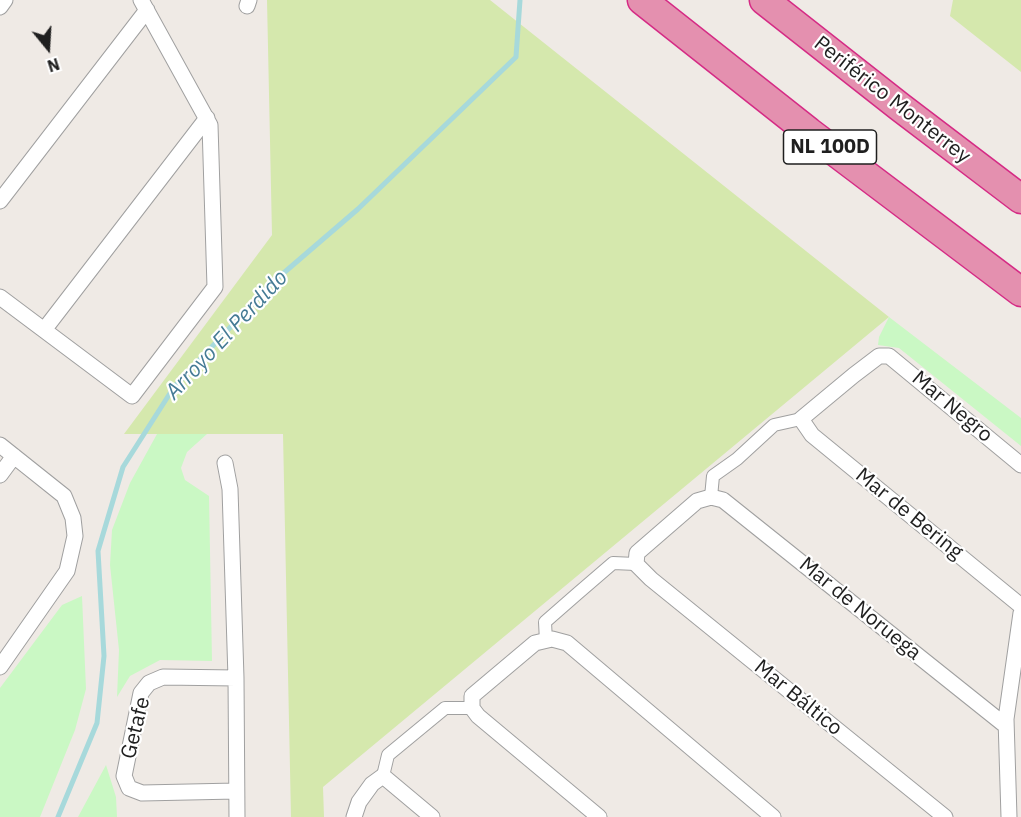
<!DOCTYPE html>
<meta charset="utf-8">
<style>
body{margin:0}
#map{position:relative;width:1021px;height:817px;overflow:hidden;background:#efeae5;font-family:"IBM Plex Sans",sans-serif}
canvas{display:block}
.north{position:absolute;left:18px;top:18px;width:60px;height:60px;-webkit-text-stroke:4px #fff;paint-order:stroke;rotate:162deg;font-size:16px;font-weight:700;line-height:24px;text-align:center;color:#1f1f1f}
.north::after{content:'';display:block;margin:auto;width:21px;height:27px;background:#1f1f1f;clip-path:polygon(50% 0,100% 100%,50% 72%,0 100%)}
</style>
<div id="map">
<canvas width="1021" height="817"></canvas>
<div class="north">N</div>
</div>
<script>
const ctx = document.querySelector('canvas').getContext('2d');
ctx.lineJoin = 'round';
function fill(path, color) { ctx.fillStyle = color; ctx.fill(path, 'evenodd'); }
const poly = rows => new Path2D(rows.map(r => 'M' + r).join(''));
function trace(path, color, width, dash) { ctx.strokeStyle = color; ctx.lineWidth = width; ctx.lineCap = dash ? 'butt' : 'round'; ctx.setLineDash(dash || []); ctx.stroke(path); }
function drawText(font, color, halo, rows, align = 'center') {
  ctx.font = font + ' "IBM Plex Sans",sans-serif'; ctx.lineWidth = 4.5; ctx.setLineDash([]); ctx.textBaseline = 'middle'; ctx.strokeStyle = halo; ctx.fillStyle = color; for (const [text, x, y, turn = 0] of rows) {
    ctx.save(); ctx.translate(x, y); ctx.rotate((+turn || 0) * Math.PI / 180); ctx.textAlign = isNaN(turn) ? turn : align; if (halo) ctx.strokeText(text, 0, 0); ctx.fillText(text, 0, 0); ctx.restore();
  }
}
const grass = poly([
 [267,0,490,0,889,317,323,787,324,817,291,817,283,434,124,434,272,235],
 [953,0,1021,0,1021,72,950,16]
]);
const park = poly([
 [889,317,1021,418,1021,446,899,348,878,345,879,337],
 [157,434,207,434,187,452,181,468,185,480,209,496,212,661,160,660,130,676,117,697,119,650,110,565,112,530,130,483],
 [82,596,86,689,75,730,40,817,0,817,0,688,62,605],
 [106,765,116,797,117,817,78,817]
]);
const stream = poly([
 [58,817,97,723,104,656,98,551,123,467,174,387,272,283,358,209,516,57,520,0]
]);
const pedestrian = poly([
 [711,497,713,476,737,459,774,425,801,419],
 [546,641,545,622,577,594,613,563,636,564],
 [383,776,388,755,445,708,472,708]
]);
const minor = poly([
 [247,6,249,0],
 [0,7,5,0],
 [0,201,147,10],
 [0,297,132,396,215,287,210,125,141,0],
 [44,330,207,118],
 [0,445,64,496,73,518,75,536,67,571,0,667],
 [225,463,230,489,236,678,237,817],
 [1021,465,889,356,879,356,854,375,801,419,812,435,1021,606],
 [0,475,14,456],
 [236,678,163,677,149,683,141,693,124,776,129,788,142,793,236,791],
 [354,817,359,802,372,784,383,776,432,817],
 [599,817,478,716,472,708,472,696,535,643,552,639,567,643,773,817],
 [945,817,651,579,636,564,637,553,697,501,711,497,723,500,1006,726],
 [1009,817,1006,719,1021,613]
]);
const motorway = poly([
 [642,0,809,132,1021,292],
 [764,0,900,107,1021,199]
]);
const shields = [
 [830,147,93]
];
const shieldNames = [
 ["NL 100D",830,147]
];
const streetNames = [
 ["Periférico Monterrey",892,100,38],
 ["Mar Negro",952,407,40],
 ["Mar de Bering",909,514,39],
 ["Mar de Noruega",860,609,39],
 ["Mar Báltico",798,698,39],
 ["Getafe",136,728,-76]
];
const waterNames = [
 ["Arroyo El Perdido",227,335,-47]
];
fill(grass, '#d5e8ad');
fill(park, '#caf8c4');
trace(stream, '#a7d9db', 5);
trace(pedestrian, '#a0a0a0', 14);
trace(minor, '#a0a0a0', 17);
trace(motorway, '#d52b85', 31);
trace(pedestrian, '#fff', 12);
trace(minor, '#fff', 15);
trace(motorway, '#e490af', 28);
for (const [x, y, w] of shields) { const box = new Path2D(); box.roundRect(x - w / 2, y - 17, w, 34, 4.5); ctx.fillStyle = '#fff'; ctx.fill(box); trace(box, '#1f1f1f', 1.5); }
drawText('bold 20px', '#1f1f1f', null, shieldNames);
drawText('21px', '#1f1f1f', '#fff', streetNames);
drawText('italic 22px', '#457b95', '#fff', waterNames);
</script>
